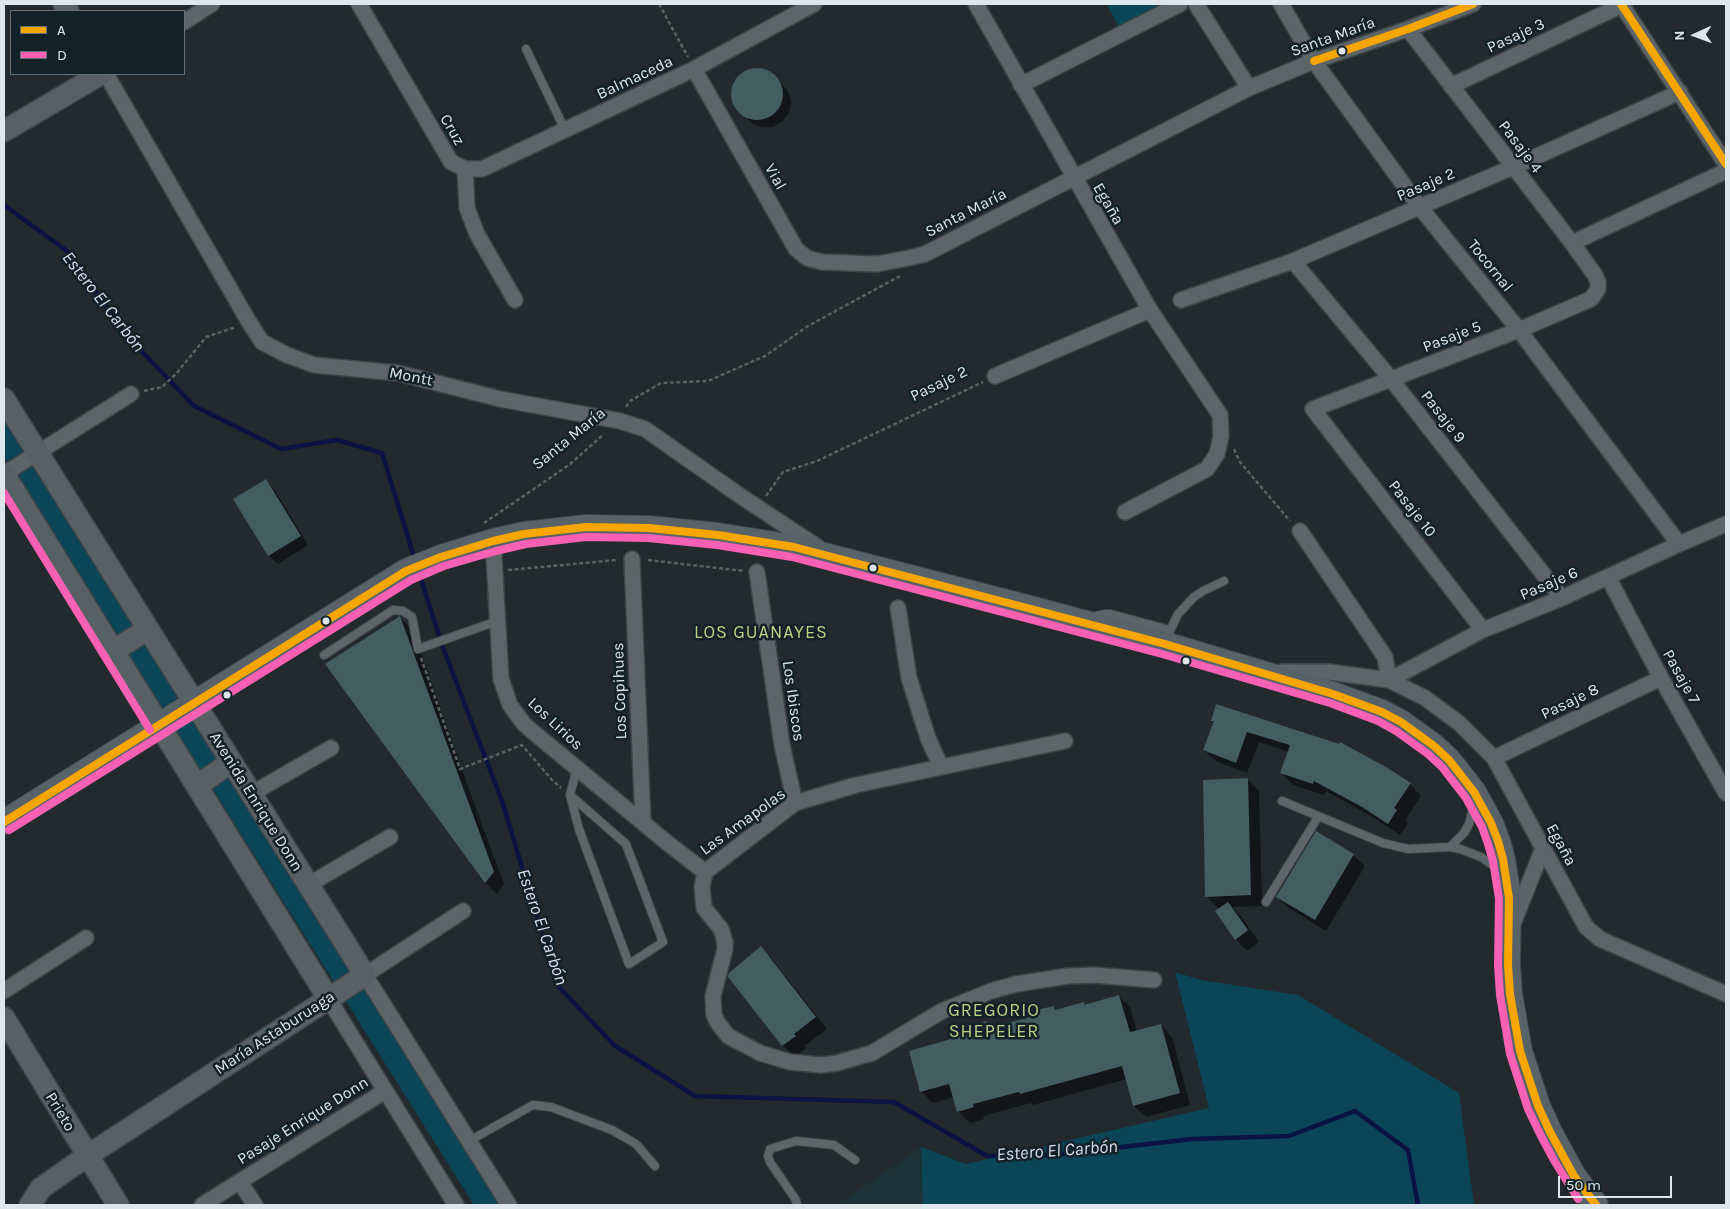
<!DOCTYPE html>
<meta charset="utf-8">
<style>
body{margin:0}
#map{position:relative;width:1730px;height:1209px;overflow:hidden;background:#222a2d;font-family:Karla,sans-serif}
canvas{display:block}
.frame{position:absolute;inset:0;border:5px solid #dde7eb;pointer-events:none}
.legend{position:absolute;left:10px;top:10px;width:175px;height:65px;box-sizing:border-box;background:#132228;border:1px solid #647176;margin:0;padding:6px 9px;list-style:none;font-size:15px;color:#dde7eb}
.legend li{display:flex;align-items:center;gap:10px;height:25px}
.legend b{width:25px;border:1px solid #647176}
.north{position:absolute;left:1670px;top:10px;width:50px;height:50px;-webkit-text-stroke:4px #132228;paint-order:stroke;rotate:268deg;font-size:14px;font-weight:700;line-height:20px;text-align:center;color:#dde7eb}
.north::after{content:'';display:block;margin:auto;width:18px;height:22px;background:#dde7eb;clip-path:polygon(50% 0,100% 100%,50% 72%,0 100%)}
.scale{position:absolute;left:1558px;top:1176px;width:114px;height:22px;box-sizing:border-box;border:2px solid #dde7eb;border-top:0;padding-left:6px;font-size:15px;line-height:18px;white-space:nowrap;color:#dde7eb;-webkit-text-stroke:4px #132228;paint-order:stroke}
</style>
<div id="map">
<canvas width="1730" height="1209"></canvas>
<div class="frame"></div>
<ul class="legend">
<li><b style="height:6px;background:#f7a600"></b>A</li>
<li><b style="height:6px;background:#f860b3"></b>D</li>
</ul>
<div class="north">N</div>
<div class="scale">50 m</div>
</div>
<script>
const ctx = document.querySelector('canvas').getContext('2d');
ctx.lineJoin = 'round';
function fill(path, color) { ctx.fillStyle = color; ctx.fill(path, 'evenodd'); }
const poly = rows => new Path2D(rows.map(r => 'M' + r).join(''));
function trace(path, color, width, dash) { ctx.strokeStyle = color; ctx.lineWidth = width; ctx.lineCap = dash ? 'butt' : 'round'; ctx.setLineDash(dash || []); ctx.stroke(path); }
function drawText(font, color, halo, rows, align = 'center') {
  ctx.font = font + ' Karla,sans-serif'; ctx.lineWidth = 5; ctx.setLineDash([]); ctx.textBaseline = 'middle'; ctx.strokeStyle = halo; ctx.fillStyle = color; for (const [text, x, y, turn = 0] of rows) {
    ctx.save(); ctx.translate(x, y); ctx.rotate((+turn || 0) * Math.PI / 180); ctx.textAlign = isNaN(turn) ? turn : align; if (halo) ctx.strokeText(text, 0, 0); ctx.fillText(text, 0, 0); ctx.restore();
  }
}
const built = poly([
 [921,1147,923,1205,836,1205]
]);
const green = poly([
 [1107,4,1158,4,1160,7,1120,29],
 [4,415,500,1205,474,1205,4,457],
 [1175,972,1201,980,1298,995,1459,1093,1474,1205,923,1205,921,1147,966,1164,1209,1108]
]);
const shadow = poly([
 [762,69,771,73,780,82,788,91,791,101,789,113,782,122,773,127,763,127,753,124,737,108,734,101,733,93,736,82,743,73,751,70],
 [266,481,274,489,308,545,278,564,269,556,235,500],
 [400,618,413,630,472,798,504,884,497,894,486,883,327,665],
 [1217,706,1410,784,1421,796,1405,820,1408,823,1400,835,1374,818,1326,791,1324,795,1293,785,1282,773,1289,752,1259,742,1247,773,1216,761,1204,750,1215,723,1212,720],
 [1247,779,1259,791,1262,906,1232,907,1240,915,1259,942,1247,951,1236,939,1222,908,1218,908,1206,896],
 [1353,855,1365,866,1326,931,1289,908,1277,897],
 [760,948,772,959,827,1029,804,1046,806,1048,795,1057,783,1045,729,977],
 [1119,996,1130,1007,1137,1032,1161,1025,1172,1037,1190,1105,1146,1117,1134,1106,1127,1079,1033,1105,1031,1103,983,1116,984,1119,970,1123,958,1111,954,1097,933,1103,921,1091,974,1034,987,1023,992,1029,1040,1016,1054,1008,1057,1010,1083,1003,1085,1006]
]);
const stream = poly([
 [4,205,67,251,126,335,194,406,281,449,337,440,382,453,415,560],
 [419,573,442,645,502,801,558,986,614,1045,695,1096,894,1102,987,1156,1052,1155,1192,1139,1289,1136,1355,1111,1408,1150,1418,1205]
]);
const building = poly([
 '731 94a26 26 0 1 1 52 0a26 26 0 1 1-52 0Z',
 [266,479,301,536,268,556,233,499],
 [400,616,494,872,485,883,325,664],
 [1216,704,1339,744,1340,742,1386,767,1411,783,1394,808,1397,810,1388,824,1362,807,1314,781,1313,784,1280,773,1290,745,1247,732,1236,763,1203,750,1214,721,1211,721],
 [1248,778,1251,895,1205,897,1203,780],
 [1316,831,1354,854,1315,920,1276,897],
 [1228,902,1248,930,1235,940,1215,911],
 [761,946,816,1017,794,1034,796,1036,782,1046,728,977,729,973],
 [1119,995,1130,1032,1161,1024,1180,1093,1133,1106,1122,1066,1020,1094,1019,1092,973,1104,974,1107,957,1112,949,1084,920,1092,909,1051,972,1033,970,1026,987,1021,989,1028,1038,1015,1037,1010,1054,1006,1055,1010,1084,1002,1084,1005]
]);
const path = poly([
 [659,4,688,57],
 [144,391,162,387,176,374,206,337,236,327],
 [626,407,630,401,661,383,708,381,765,356,808,326,900,276],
 [1234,449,1240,462,1290,521],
 [766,496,783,472,817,461,983,382],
 [484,523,569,465,604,434],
 [648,560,744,571],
 [508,570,617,560],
 [421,658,460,769,522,745,552,780,561,788]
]);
const lane = poly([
 [526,49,565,130],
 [1092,617,1105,614,1111,614,1170,630],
 [1169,633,1178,614,1194,597,1203,591,1224,581],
 [324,655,393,610,403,611,412,617,418,649,497,621],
 [570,795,626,844,663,942,629,964,579,829,570,795,577,768],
 [1282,801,1383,843,1408,849,1450,847,1460,849,1481,857,1498,869],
 [1450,847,1464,833,1469,824,1474,805],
 [1266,902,1318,817],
 [469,1141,533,1105,551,1107,612,1130,636,1144,655,1166],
 [797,1205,796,1200,770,1162,768,1156,770,1149,796,1141,834,1145,855,1160]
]);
const street = poly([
 [359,4,451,162,465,169,482,169,694,69,814,4],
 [976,4,1150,310,1220,415,1221,436,1217,454,1207,469,1125,512],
 [1196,4,1249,88],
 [1281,4,1314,61,1419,206,1519,330,1679,544],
 [1621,4,1726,164],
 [184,22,212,4],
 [1408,29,1572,243,1595,275,1598,282,1598,289,1591,299,1519,330,1313,409,1483,630],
 [694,69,796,249,807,258,822,262,877,264,909,258,925,254,1249,88,1314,61,1408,29,1473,4],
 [106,74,249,322,262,342,287,355,314,365,398,373,500,399,620,421,645,429,739,495,819,548],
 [1021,85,1180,4],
 [1451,86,1622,5],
 [465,169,467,208,477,234,515,300],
 [1572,243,1726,171],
 [1293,261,1391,379,1562,598],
 [1181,300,1293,261,1513,167,1680,92],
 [995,376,1150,310],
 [4,474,131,394],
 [1300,531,1385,657,1389,680],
 [493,541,501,679,510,705,524,724,533,732,670,845,705,872],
 [632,559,643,822],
 [757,572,782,745,795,803],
 [1608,577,1661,678,1726,793],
 [898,608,909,678,928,738,941,767],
 [1282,672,1329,672,1389,680,1425,698,1459,723,1494,758,1586,927,1600,939,1726,994],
 [1389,680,1483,630,1562,598,1679,544,1726,524],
 [1065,741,856,785,795,803,705,872,702,887,704,908,721,929,725,942,725,949,713,996,714,1015,718,1023,728,1036,760,1053,790,1062,821,1065,837,1063,872,1053,942,1011,991,991,1016,984,1068,976,1094,975,1154,980],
 [1494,758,1661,678],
 [251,794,331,748],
 [308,885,390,837],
 [463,911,365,975,509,1205],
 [1513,924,1543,848],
 [4,991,86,938],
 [328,998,456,1205],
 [240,1182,255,1205],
 [202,1205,385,1091]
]);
const secondary = poly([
 [64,4,68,11],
 [4,131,101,74],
 [4,399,365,975,87,1156,41,1188,30,1205],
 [4,474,328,998],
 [113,651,148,629],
 [197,786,231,762],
 [4,1018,118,1205]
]);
const primary = poly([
 [4,822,406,571,441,557,493,541,524,534,586,527,649,528,718,535,794,547,1027,607,1165,644,1333,694,1382,712,1401,722,1434,746,1449,760,1474,792,1491,823,1498,841,1503,859,1509,898,1508,965,1510,994,1520,1051,1538,1106,1550,1132,1574,1176,1596,1205]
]);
const bus1 = poly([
 [1621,4,1726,164],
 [1314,61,1408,29,1473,4],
 [4,822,406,571,441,557,493,541,524,534,586,527,649,528,718,535,794,547,1165,644,1333,694,1382,712,1401,722,1434,746,1449,760,1474,792,1491,823,1498,841,1503,859,1509,898,1508,965,1510,994,1520,1051,1538,1106,1550,1132,1574,1176,1596,1205]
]);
const bus2 = poly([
 [4,493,150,730],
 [9,830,411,580,444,566,496,551,526,544,586,537,648,538,717,545,792,557,1162,654,1330,703,1378,721,1396,731,1428,754,1442,767,1466,798,1482,827,1488,844,1493,861,1499,899,1498,965,1500,995,1510,1054,1528,1109,1541,1136,1555,1162,1578,1199]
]);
const markers = [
 [1342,51,4.5,"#dde7eb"],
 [873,568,4.5,"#dde7eb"],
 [326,621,4.5,"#dde7eb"],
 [1186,661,4.5,"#dde7eb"],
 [227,695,4.5,"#dde7eb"]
];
const streetNames = [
 ["Pasaje 3",1516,36,-25],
 ["Santa María",1333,37,-20],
 ["Balmaceda",635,78,-25],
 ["Cruz",452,130,60],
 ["Pasaje 4",1520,147,53],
 ["Vial",775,177,61],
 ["Pasaje 2",1426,185,-23],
 ["Egaña",1108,204,60],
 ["Santa María",966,213,-27],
 ["Tocornal",1490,266,51],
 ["Pasaje 5",1452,337,-21],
 ["Montt",411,377,11],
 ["Pasaje 2",939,384,-26],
 ["Pasaje 9",1443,417,52],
 ["Santa María",569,439,-39],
 ["Pasaje 10",1412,509,52],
 ["Pasaje 6",1549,584,-23],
 ["Pasaje 7",1681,677,61],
 ["Los Copihues",620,691,-92],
 ["Los Ibiscos",793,701,82],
 ["Pasaje 8",1570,702,-26],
 ["Los Lirios",555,724,43],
 ["Avenida Enrique Donn",256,802,58],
 ["Las Amapolas",743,822,-36],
 ["Egaña",1561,845,62],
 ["María Astaburuaga",275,1033,-33],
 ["Prieto",60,1112,59],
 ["Pasaje Enrique Donn",303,1121,-32]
];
const waterNames = [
 ["Estero El Carbón",103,302,52],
 ["Estero El Carbón",542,927,71],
 ["Estero El Carbón",1057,1151,-4]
];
const neighbourhoodNames = [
 ["LOS GUANAYES",761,633],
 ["GREGORIO",994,1011],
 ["SHEPELER",994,1032]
];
fill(built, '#1d3139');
fill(green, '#0b4558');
fill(shadow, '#0007');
trace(stream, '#0b1244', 4.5);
fill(building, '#435d60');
trace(lane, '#3e4548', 10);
trace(street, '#3e4548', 18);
trace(secondary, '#3e4548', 24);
trace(primary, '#3e4548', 26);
trace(path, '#5b6063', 2.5, [4, 2.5]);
trace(lane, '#5e6568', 8);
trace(street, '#5e6568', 15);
trace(secondary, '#576064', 21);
trace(primary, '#586369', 24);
trace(bus1, '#f7a600', 8);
trace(bus2, '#f860b3', 8);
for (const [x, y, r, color] of markers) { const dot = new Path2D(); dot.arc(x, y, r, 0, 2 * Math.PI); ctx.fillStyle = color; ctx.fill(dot); trace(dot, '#132228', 2); }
drawText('16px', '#dde7eb', '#132228', streetNames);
drawText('italic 18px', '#d8def1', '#132228', waterNames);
ctx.letterSpacing = '1px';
drawText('18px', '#bfd186', '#132228', neighbourhoodNames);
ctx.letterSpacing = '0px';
</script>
